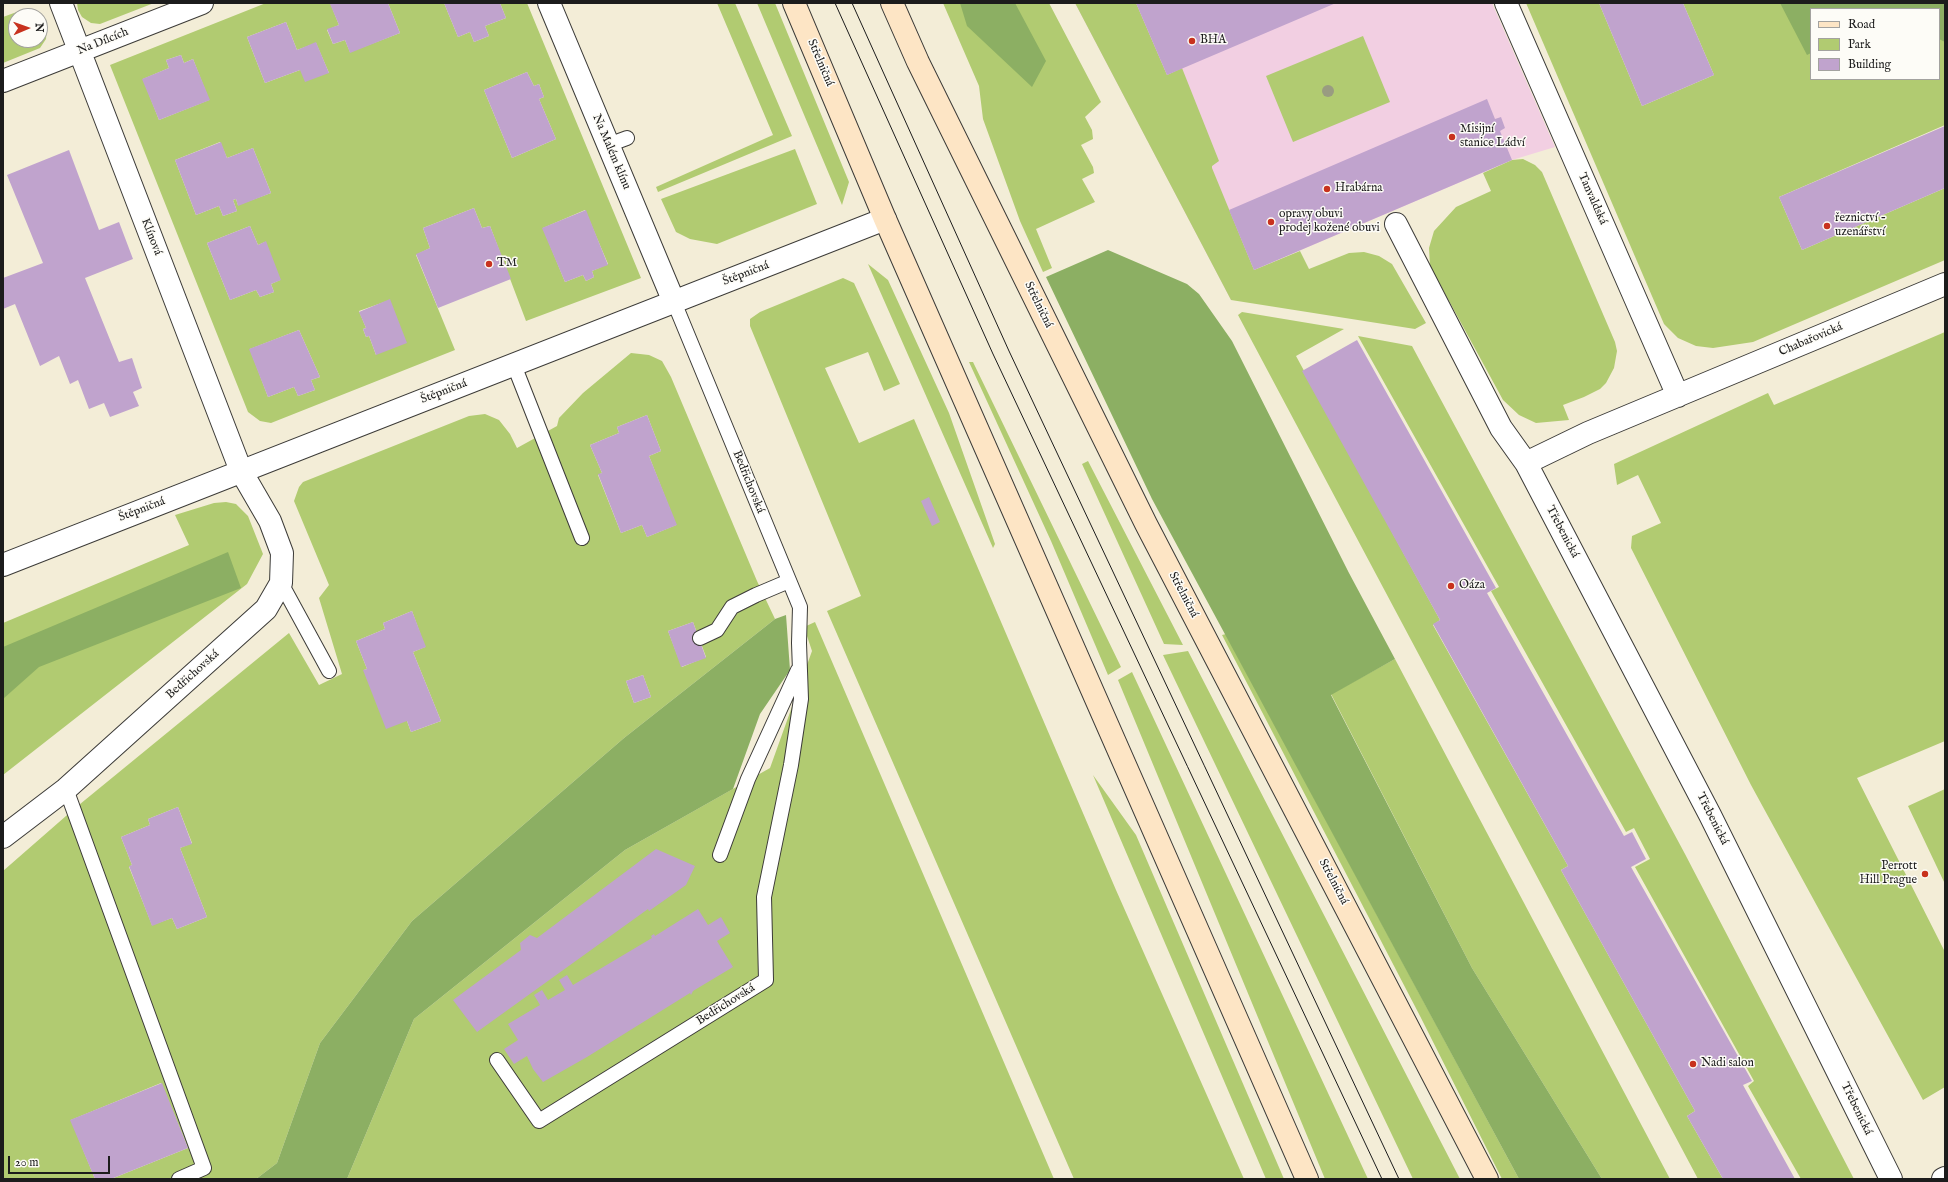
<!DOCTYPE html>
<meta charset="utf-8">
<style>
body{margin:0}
#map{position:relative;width:1948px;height:1182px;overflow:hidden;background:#f3edd7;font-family:"IM FELL English",serif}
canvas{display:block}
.frame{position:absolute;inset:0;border:4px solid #1c1c1c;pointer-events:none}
.legend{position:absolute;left:1810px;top:8px;width:130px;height:72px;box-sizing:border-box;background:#fdfcf7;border:1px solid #a3a29f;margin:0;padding:5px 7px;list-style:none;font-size:12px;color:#1c1c1c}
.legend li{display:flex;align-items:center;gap:8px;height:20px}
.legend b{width:20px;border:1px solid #a3a29f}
.north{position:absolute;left:8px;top:8px;width:40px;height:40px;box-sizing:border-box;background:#fdfcf7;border:1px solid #a3a29f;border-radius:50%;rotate:88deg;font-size:11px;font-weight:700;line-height:16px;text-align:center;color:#1c1c1c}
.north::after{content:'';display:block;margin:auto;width:14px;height:18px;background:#c8321e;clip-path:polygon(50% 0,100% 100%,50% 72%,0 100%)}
.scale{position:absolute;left:8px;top:1156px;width:102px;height:18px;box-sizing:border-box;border:2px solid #1c1c1c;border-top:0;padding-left:5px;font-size:12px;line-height:14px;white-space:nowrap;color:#1c1c1c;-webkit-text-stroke:3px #fdfcf7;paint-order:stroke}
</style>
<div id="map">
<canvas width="1948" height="1182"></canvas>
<div class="frame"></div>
<ul class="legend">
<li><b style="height:5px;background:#fde5c5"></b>Road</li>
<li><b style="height:11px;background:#b1cb71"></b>Park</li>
<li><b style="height:11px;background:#c0a3cd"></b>Building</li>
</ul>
<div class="north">N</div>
<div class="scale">20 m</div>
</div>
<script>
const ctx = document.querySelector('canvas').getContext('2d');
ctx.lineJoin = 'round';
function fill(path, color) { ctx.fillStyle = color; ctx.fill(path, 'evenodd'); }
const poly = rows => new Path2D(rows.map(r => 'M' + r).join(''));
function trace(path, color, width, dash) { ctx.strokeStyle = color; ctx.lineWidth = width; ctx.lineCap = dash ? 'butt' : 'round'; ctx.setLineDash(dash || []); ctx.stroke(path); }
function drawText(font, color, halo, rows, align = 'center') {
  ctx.font = font + ' "IM FELL English",serif'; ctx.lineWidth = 3; ctx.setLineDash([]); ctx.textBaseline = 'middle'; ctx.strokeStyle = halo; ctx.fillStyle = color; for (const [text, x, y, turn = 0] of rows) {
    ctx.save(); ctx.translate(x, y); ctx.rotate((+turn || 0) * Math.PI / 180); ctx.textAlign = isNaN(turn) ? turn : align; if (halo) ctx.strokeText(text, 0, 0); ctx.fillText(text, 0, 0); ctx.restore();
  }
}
const built = poly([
 [1075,3,1492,3,1555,147,1512,160,1254,270,1231,300]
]);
const green = poly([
 [77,3,154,3,100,24,91,23,82,17,78,10],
 [266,3,334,3,331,5,339,25,327,30,333,44,345,40,350,52,400,33,388,3,444,3,458,37,470,32,474,42,489,36,485,26,506,18,500,3,527,3,641,278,526,321,490,226,482,228,474,208,423,228,430,248,416,255,455,350,271,423,260,421,248,412,110,65],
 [286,22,297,50,316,43,329,73,300,70,265,83,247,37],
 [181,55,184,63,193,59,209,100,159,120,143,79,169,68,166,60],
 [527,72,534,86,539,84,544,97,539,99,556,139,512,158,484,90],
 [220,142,227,158,253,148,271,193,238,205,236,199,233,200,237,211,223,216,219,206,196,215,175,160],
 [585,210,608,264,592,271,594,277,586,281,583,275,565,282,543,228],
 [250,226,258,245,265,242,280,280,271,284,274,292,260,297,256,290,230,300,207,243],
 [390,300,376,355,369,336,366,337,363,329,366,328,359,311],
 [299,330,320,377,311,380,315,390,298,396,294,387,268,397,250,349],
 [717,3,735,3,792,136,658,192,656,187,773,135],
 [757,3,775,3,849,182,842,205],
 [943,3,1049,3,1101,102,1085,117,1092,130,1093,139,1081,145,1093,167,1094,173,1082,179,1095,202,1036,229,1052,268,1043,272,1020,221,983,119,979,86],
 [1075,3,1136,3,1167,75,1182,68,1219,161,1212,166,1212,168,1254,270,1300,251,1309,269,1349,253,1364,252,1379,256,1392,264,1426,323,1415,329,1231,300],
 [1526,3,1599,3,1642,106,1714,75,1683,3,1945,3,1945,125,1779,197,1802,250,1945,188,1945,260,1753,342,1713,348,1696,346,1678,338,1664,324],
 [1811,9,1939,9,1939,79,1811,79],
 [25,9,39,12,47,25,46,39,40,48,3,63,3,17],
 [16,16,40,16,40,40,16,40],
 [1363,36,1390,102,1293,142,1266,76],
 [795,149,817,204,717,244,690,239,676,232,661,199],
 [1523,159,1535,165,1542,172,1615,342,1617,351,1614,368,1606,383,1600,389,1584,397,1563,405,1569,420,1536,423,1519,415,1503,400,1430,266,1429,248,1434,231,1456,207,1491,191,1483,173,1512,160],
 [868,264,888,280,949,413,995,544,993,548],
 [843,278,854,283,900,384,884,391,868,352,825,368,859,443,914,419,1116,890,1244,1179,1074,1179,827,611,861,596,750,326,750,319,760,312],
 [1242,312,1344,329,1296,356,1440,620,1433,625,1568,866,1561,870,1695,1111,1687,1116,1723,1179,1698,1179,1238,315],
 [1945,332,1945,741,1857,778,1945,952,1945,1087,1923,1100,1751,785,1631,548,1632,536,1661,523,1638,475,1617,485,1614,464,1768,393,1774,405],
 [1358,336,1412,346,1685,854,1854,1179,1801,1179,1748,1086,1754,1081,1635,867,1650,859,1634,828,1626,832,1491,591,1499,587],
 [631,353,649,355,662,361,671,377,757,581,775,619,624,738,412,921,320,1043,277,1163,256,1179,111,1179,188,1148,161,1083,71,1120,95,1179,3,1179,3,871,74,809,289,633,319,685,342,674,319,598,329,585,294,501,299,487,303,482,469,416,485,414,499,420,510,434,517,448,557,426,559,418,583,393],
 [647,415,661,451,649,456,676,525,647,537,642,525,621,533,598,475,602,473,590,445,619,433,617,427],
 [412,611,425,647,413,652,441,721,411,732,407,721,364,670,367,669,356,641,385,629,383,623],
 [693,622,706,657,682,667,668,631],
 [643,675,651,697,634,703,626,681],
 [178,807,192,843,180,848,207,917,177,929,172,918,152,925,129,867,132,865,121,837,150,825,148,819],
 [969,362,973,362,1121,667,1108,675,1051,541],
 [1088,461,1183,645,1164,644,1082,464],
 [226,502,236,504,248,516,263,554,247,584,3,775,3,623,189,545,175,515,214,503],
 [815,622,1054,1179,347,1179,414,1019,625,850,770,768,812,651,804,627],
 [1226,634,1519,1179,1502,1179,1420,1016,1222,635],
 [1188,651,1460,1179,1413,1179,1163,655],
 [1395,659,1670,1179,1602,1179,1472,968,1331,694],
 [1132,672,1308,1050,1368,1179,1325,1179,1118,680],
 [1093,775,1136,835,1284,1179,1266,1179],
 [1945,789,1945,884,1908,806]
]);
const forest = poly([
 [960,3,1015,3,1046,61,1032,87,967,26],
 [1780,3,1945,3,1945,42,1939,39,1939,9,1811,9,1811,53,1807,55],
 [1108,250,1187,284,1199,294,1232,341,1349,573,1395,659,1331,695,1472,968,1602,1179,1519,1179,1152,499,1046,277],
 [228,552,241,588,39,667,3,699,3,647],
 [786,615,790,670,760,714,733,789,625,850,414,1019,347,1179,256,1179,277,1163,320,1043,412,921,624,738,775,619]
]);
const building = poly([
 [334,3,388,3,400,33,350,53,345,40,333,44,327,29,339,25,330,4],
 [444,3,500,3,506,18,485,26,489,36,474,42,470,32,458,37],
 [1136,3,1336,3,1167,75],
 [1599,3,1683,3,1714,75,1642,106],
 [286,22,297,50,316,42,329,73,305,82,300,70,265,83,247,37],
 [181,55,184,63,193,59,210,100,159,120,142,79,169,68,166,60],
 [527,72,534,86,539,84,544,97,539,99,556,139,512,158,484,90],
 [1487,99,1495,119,1501,117,1505,128,1500,131,1512,160,1254,270,1229,210],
 [1945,126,1945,188,1802,250,1779,197],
 [221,142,227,158,253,148,271,193,238,206,236,199,233,200,237,211,223,216,219,206,196,215,175,160],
 [69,150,99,230,119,222,133,259,85,278,119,362,132,358,142,388,133,392,139,406,110,417,104,403,89,409,78,380,70,384,59,356,40,366,15,304,3,309,3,278,43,263,7,175],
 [474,208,482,228,490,226,511,279,438,308,416,254,430,248,423,228],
 [586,210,608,265,592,271,594,277,586,281,583,275,565,282,542,228],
 [250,226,258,245,266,241,281,280,271,284,274,292,260,297,256,290,230,300,207,243],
 [390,299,407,343,376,355,369,336,366,337,363,329,366,328,359,312],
 [299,330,320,377,311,380,315,390,298,396,294,387,268,397,249,349],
 [1357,340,1496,588,1487,593,1624,836,1632,832,1646,859,1631,867,1752,1081,1743,1085,1795,1179,1723,1179,1687,1116,1695,1111,1561,870,1568,866,1433,624,1440,620,1302,371],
 [647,415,661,451,649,456,677,525,647,537,642,525,621,533,598,474,602,473,590,445,619,433,617,427],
 [929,497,940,522,932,526,921,501],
 [412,611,426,647,413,652,441,721,411,732,407,721,386,729,363,670,367,669,356,641,385,629,383,623],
 [693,622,706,658,681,667,668,631],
 [643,675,651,697,634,703,626,681],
 [178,807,192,844,180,848,207,917,177,929,172,918,152,926,129,866,132,865,121,837,150,825,148,819],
 [656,849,695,866,686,885,649,911,648,909,477,1032,453,1000,521,950,520,943,530,935,537,938],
 [698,909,708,925,721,917,730,933,717,941,733,967,693,991,691,995,690,993,587,1057,543,1082,533,1069,527,1056,514,1064,504,1049,518,1040,508,1024,540,1005,534,995,542,990,548,1000,565,990,559,980,567,975,573,985,652,938,651,936,654,934,655,936],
 [162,1083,188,1148,111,1179,95,1179,70,1120]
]);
const lane = poly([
 [608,145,627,138],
 [514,365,582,538],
 [281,583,329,671],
 [700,638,717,630,732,607,756,595,789,581],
 [66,789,204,1168,179,1179],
 [720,855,748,779,798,670],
 [497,1060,539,1121,766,980,764,897,791,765,801,699,799,643,800,607,674,302]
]);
const street = poly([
 [549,3,674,302],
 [1506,3,1678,396],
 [3,81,202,3],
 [1396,224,1501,428,1526,463,1710,815,1891,1179],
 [1526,463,1588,433,1945,284],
 [3,565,885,219],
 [3,837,66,789,266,609,281,583,282,553,270,521,241,471,61,3],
 [1943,1179,1945,1178]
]);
const secondary = poly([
 [794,3,885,219,1307,1179],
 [892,3,918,62,1146,524,1487,1179]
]);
const tram = poly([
 [835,3,993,354,1382,1179],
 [852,3,1009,351,1399,1179]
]);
const trees = [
 [1328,91]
];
const markers = [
 [1192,41,4,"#c8321e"],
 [1452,137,4,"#c8321e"],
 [1327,189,4,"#c8321e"],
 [1271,222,4,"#c8321e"],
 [1827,226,4,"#c8321e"],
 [489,264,4,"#c8321e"],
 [1451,586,4,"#c8321e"],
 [1925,874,4,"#c8321e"],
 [1693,1064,4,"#c8321e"]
];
const poiNames = [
 ["BHA",1200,41],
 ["Misijní",1460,130],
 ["stanice Ládví",1460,144],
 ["Hrabárna",1335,189],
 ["opravy obuvi",1279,215],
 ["prodej kožené obuvi",1279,229],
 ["řeznictví -",1835,219],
 ["uzenářství",1835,233],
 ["TM",497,264],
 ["Oáza",1459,586],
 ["Perrott",1917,867,"right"],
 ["Hill Prague",1917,881,"right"],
 ["Nadi salon",1701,1064]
];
const streetNames = [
 ["Na Dílcích",103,42,-22],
 ["Střelničná",820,63,67],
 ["Na Malém klínu",611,152,67],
 ["Tanvaldská",1592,199,66],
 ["Klínová",151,237,69],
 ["Štěpničná",746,274,-21],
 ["Střelničná",1038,305,64],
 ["Chabařovická",1811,340,-23],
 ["Štěpničná",444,392,-21],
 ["Bedřichovská",748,482,68],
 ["Štěpničná",142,510,-21],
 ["Třebenická",1562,532,62],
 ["Střelničná",1183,595,62],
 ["Bedřichovská",193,675,-42],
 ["Třebenická",1712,819,63],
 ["Střelničná",1333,882,62],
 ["Bedřichovská",726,1005,-32],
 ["Třebenická",1856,1109,64]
];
fill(built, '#f2cfe2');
fill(green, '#b1cb71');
fill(forest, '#8caf63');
fill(building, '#c0a3cd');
trace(lane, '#3c3b38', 16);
trace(street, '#3c3b38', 24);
trace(secondary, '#3c3b38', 24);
trace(lane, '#fff', 14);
trace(street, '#fff', 22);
trace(secondary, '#fde5c5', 22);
trace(tram, '#1c1c1c', 1);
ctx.fillStyle = '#999c81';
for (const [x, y] of trees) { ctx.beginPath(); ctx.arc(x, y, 6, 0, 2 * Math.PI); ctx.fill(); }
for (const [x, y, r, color] of markers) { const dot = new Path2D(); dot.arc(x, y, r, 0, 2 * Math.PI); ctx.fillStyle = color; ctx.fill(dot); trace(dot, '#fdfcf7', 1.5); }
drawText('12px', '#1c1c1c', '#fdfcf7', poiNames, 'left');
drawText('12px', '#1c1c1c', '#fdfcf7', streetNames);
</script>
